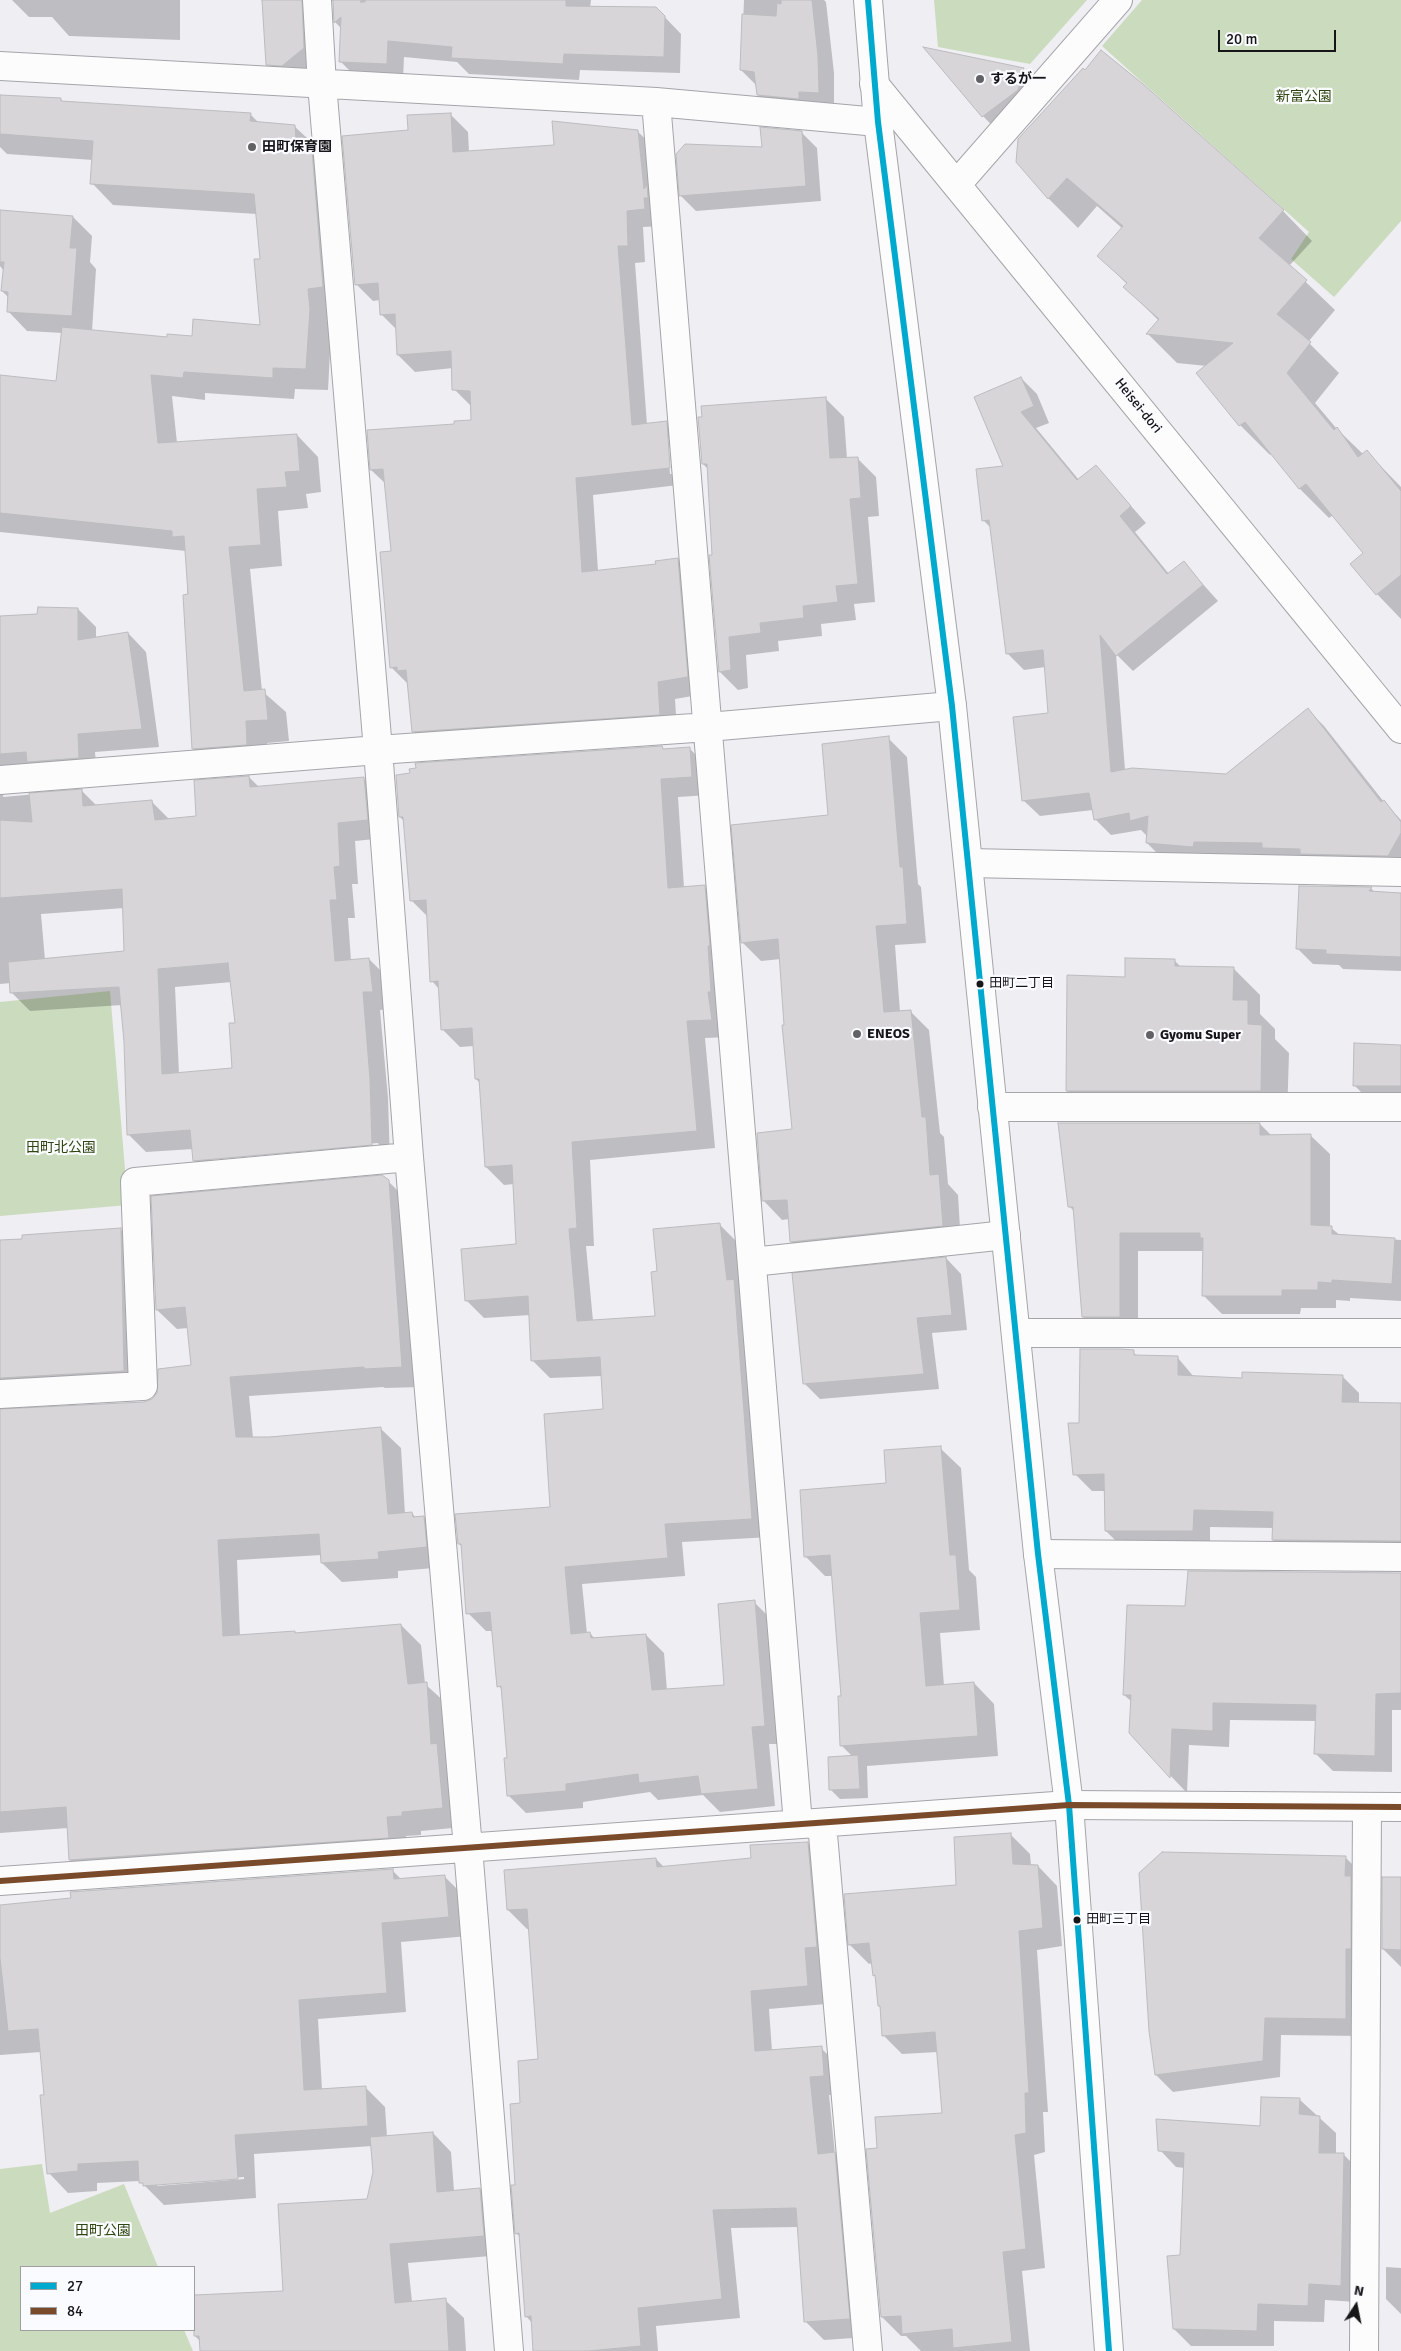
<!DOCTYPE html>
<meta charset="utf-8">
<style>
body{margin:0}
#map{position:relative;width:1401px;height:2351px;overflow:hidden;background:#eeeef3;font-family:Signika,sans-serif}
canvas{display:block}
.legend{position:absolute;left:20px;top:2266px;width:175px;height:65px;box-sizing:border-box;background:#fafbfe;border:1px solid #9f9fa2;margin:0;padding:6px 9px;list-style:none;font-size:15px;color:#161619}
.legend li{display:flex;align-items:center;gap:10px;height:25px}
.legend b{width:25px;border:1px solid #9f9fa2}
.north{position:absolute;left:1331px;top:2281px;width:50px;height:50px;-webkit-text-stroke:4px #fafbfe;paint-order:stroke;rotate:11deg;font-size:14px;font-weight:700;line-height:20px;text-align:center;color:#161619}
.north::after{content:'';display:block;margin:auto;width:18px;height:22px;background:#161619;clip-path:polygon(50% 0,100% 100%,50% 72%,0 100%)}
.scale{position:absolute;left:1218px;top:30px;width:118px;height:22px;box-sizing:border-box;border:2px solid #161619;border-top:0;padding-left:6px;font-size:15px;line-height:18px;white-space:nowrap;color:#161619;-webkit-text-stroke:4px #fafbfe;paint-order:stroke}
</style>
<div id="map">
<canvas width="1401" height="2351"></canvas>
<ul class="legend">
<li><b style="height:6px;background:#00a9ce"></b>27</li>
<li><b style="height:6px;background:#7a4b2a"></b>84</li>
</ul>
<div class="north">N</div>
<div class="scale">20 m</div>
</div>
<script>
const ctx = document.querySelector('canvas').getContext('2d');
ctx.lineJoin = 'round';
function fill(path, color) { ctx.fillStyle = color; ctx.fill(path, 'evenodd'); }
const poly = rows => new Path2D(rows.map(r => 'M' + r).join(''));
function trace(path, color, width, dash) { ctx.strokeStyle = color; ctx.lineWidth = width; ctx.lineCap = dash ? 'butt' : 'round'; ctx.setLineDash(dash || []); ctx.stroke(path); }
function drawText(font, color, halo, rows, align = 'center') {
  ctx.font = font + ' Signika,"Noto Sans JP",sans-serif'; ctx.lineWidth = 4.5; ctx.setLineDash([]); ctx.textBaseline = 'middle'; ctx.strokeStyle = halo; ctx.fillStyle = color; for (const [text, x, y, turn = 0] of rows) {
    ctx.save(); ctx.translate(x, y); ctx.rotate((+turn || 0) * Math.PI / 180); ctx.textAlign = isNaN(turn) ? turn : align; if (halo) ctx.strokeText(text, 0, 0); ctx.fillText(text, 0, 0); ctx.restore();
  }
}
const green = poly([
 [934,0,1087,0,1030,64,938,47],
 [1142,0,1401,0,1401,221,1334,297,1291,259,1309,232,1102,46],
 [110,991,128,1205,0,1216,0,1002],
 [42,2164,50,2213,124,2184,158,2267,21,2267,21,2330,184,2330,193,2351,0,2351,0,2169]
]);
const shadow = poly([
 [12,0,180,0,180,40,69,36,52,17,29,17],
 [264,0,591,0,590,8,656,8,681,34,680,73,580,70,579,80,469,74,457,62,404,57,403,80,357,78,341,62,342,29,335,22,333,1,325,3,320,64,283,81,267,64],
 [744,0,824,0,826,2,834,73,834,109,775,111,758,95,757,86,741,70],
 [926,49,1023,69,1043,89,1002,136,983,116],
 [1142,85,1283,211,1312,241,1289,266,1335,310,1308,342,1339,373,1315,403,1337,429,1363,454,1367,452,1401,487,1401,619,1377,594,1352,564,1365,553,1333,515,1329,518,1300,489,1272,453,1270,455,1240,425,1198,373,1207,366,1177,363,1148,334,1159,321,1125,287,1127,284,1099,256,1123,229,1097,206,1078,228,1049,199,1018,161],
 [0,96,61,100,64,103,251,115,259,123,294,126,332,161,331,332,328,390,295,389,294,399,205,393,205,400,172,396,177,443,297,435,318,457,321,492,306,494,308,508,278,511,282,566,250,569,262,691,286,712,289,741,267,743,268,766,215,770,193,749,186,551,0,532,0,377,58,382,63,333,27,331,8,311,9,298,2,291,4,271,0,266,0,212,73,217,92,236,90,262,96,269,92,331,168,339,193,337,262,327,262,261,257,214,113,205,92,183,93,160,7,154,0,147],
 [451,115,468,132,469,152,555,146,637,131,655,148,662,226,643,227,645,262,635,263,647,425,666,422,683,439,687,484,593,495,598,571,657,565,678,560,695,577,704,694,675,699,677,731,430,749,413,731,408,684,391,667,392,552,386,484,371,470,455,425,472,421,471,406,454,389,453,368,415,372,398,355,397,330,381,314,380,300,373,301,356,284,409,131],
 [667,439,669,439,672,474,670,474],
 [801,132,817,148,821,201,696,211,681,196,763,148],
 [1021,378,1037,394,1049,423,1036,428,1079,480,1096,466,1146,523,1135,532,1169,574,1184,563,1218,601,1133,671,1116,654,1125,770,1227,775,1308,710,1324,726,1384,802,1401,820,1401,872,1163,859,1147,843,1147,836,1141,830,1111,835,1095,819,1093,810,1040,816,1023,800,1049,714,1045,667,1024,670,1007,653,991,528,983,520,1004,467],
 [825,398,844,417,847,459,858,459,876,477,879,516,868,517,875,602,854,604,856,620,821,624,822,636,778,641,779,651,746,655,748,688,738,690,720,672,709,470,703,464],
 [78,609,96,627,96,638,128,633,146,652,159,747,95,752,97,776,4,791,3,797,81,790,97,806,151,801,170,820,198,817,249,777,259,787,364,779,382,797,385,838,355,841,358,884,352,884,355,918,348,918,351,961,369,959,387,977,390,1009,380,1010,388,1098,390,1162,212,1179,194,1160,193,1149,146,1152,128,1134,125,1042,122,1005,30,1011,12,993,11,983,0,984,0,617,39,615],
 [124,908,126,952,45,960,41,914],
 [232,982,236,1024,233,1070,179,1074,175,987],
 [378,1143,379,1145,209,1161,209,1158],
 [888,738,907,757,918,884,921,887,926,943,895,945,900,1012,910,1011,929,1030,940,1133,944,1137,948,1184,958,1195,961,1245,810,1261,791,1242,789,1219,782,1220,764,1201,793,1130,781,959,761,961,742,942,830,816],
 [662,747,665,750,689,748,707,766,709,795,678,797,684,888,704,886,722,904,729,1037,705,1038,715,1148,590,1160,594,1246,586,1246,593,1321,656,1317,659,1272,719,1224,737,1242,770,1537,682,1542,685,1576,582,1584,587,1634,590,1633,595,1639,646,1635,664,1653,667,1691,725,1686,754,1602,772,1620,782,1744,769,1744,775,1806,720,1812,703,1795,658,1800,650,1792,583,1802,583,1808,526,1813,508,1795,509,1759,502,1690,499,1686,493,1631,486,1631,468,1613,463,1547,459,1544,552,1508,605,1410,602,1376,550,1378,532,1360,530,1315,484,1318,466,1300,517,1245,514,1184,504,1185,486,1167,481,1084,476,1079,474,1046,460,1047,442,1029,439,989,432,981,428,917,411,900,405,822,400,817],
 [1371,888,1375,893,1401,894,1401,971,1343,969,1339,965,1313,964,1298,949],
 [1174,960,1181,967,1233,968,1260,995,1260,1014,1275,1029,1275,1039,1289,1053,1287,1118,1094,1118,1067,1091,1126,978],
 [1401,1048,1401,1102,1371,1102,1354,1085],
 [1260,1124,1272,1136,1311,1136,1330,1154,1330,1227,1341,1236,1401,1240,1401,1301,1350,1298,1350,1301,1336,1300,1336,1308,1301,1308,1300,1314,1222,1314,1203,1295,1204,1251,1138,1251,1138,1336,1102,1336,1083,1317,1075,1212,1069,1206],
 [388,1181,408,1201,421,1387,385,1388,383,1387,249,1396,253,1438,381,1429,401,1448,405,1514,412,1513,416,1518,424,1517,443,1537,446,1567,398,1571,398,1578,342,1582,322,1563,322,1555,237,1560,240,1636,295,1632,297,1634,401,1625,421,1645,425,1684,446,1703,463,1827,421,1831,421,1835,406,1836,408,1857,90,1880,70,1860,68,1828,0,1833,0,1241,121,1230,140,1249,144,1391,6,1406,5,1411,144,1403,153,1400,192,1367,188,1328,177,1329,157,1310],
 [946,1258,961,1274,967,1330,932,1333,939,1389,820,1399,805,1384],
 [1133,1352,1138,1357,1178,1358,1194,1377,1243,1379,1342,1376,1359,1393,1359,1403,1401,1404,1401,1558,1290,1557,1273,1540,1274,1528,1210,1527,1210,1548,1123,1548,1106,1531,1106,1491,1092,1491,1075,1474,1080,1424],
 [940,1448,961,1468,969,1570,976,1577,980,1630,940,1633,944,1686,974,1683,994,1704,998,1756,867,1766,868,1798,840,1799,831,1790,853,1757,842,1746,842,1697,832,1576,825,1576,805,1556,888,1485],
 [1401,1574,1401,1710,1392,1710,1392,1772,1333,1771,1316,1754,1316,1721,1230,1720,1229,1747,1189,1745,1187,1793,1130,1733,1132,1702,1124,1695,1186,1608],
 [1011,1835,1030,1854,1031,1866,1038,1866,1057,1886,1062,1946,1037,1950,1048,2112,1043,2112,1045,2152,1034,2155,1045,2268,1022,2271,1030,2351,921,2351,906,2336,901,2336,882,2317,878,2149,943,2114,938,2052,902,2054,883,2035,881,2008,879,2006,876,1978,874,1975,872,1963,869,1964,849,1944,957,1886],
 [807,1843,826,1862,826,2004,769,2009,772,2051,821,2048,840,2067,843,2094,829,2095,835,2154,853,2172,868,2337,824,2340,805,2321,798,2227,731,2228,740,2318,656,2326,658,2351,534,2351,532,2323,526,2316,521,2238,516,2233,516,2186,521,2104,539,2061,529,1929,527,1929,508,1910,656,1859,664,1867,752,1859],
 [1345,1857,1362,1874,1362,2036,1281,2035,1280,2077,1173,2092,1156,2075],
 [392,1870,402,1880,445,1877,464,1896,468,1936,401,1942,406,2012,318,2019,322,2090,365,2087,385,2107,387,2137,433,2133,451,2152,454,2191,480,2189,498,2208,502,2255,408,2263,412,2302,445,2300,464,2318,466,2351,202,2351,201,2342,194,2335,194,2296,285,2292,368,2200,374,2172,372,2146,254,2154,256,2198,164,2205,140,2181,97,2183,97,2191,68,2193,49,2173,41,2052,0,2055,0,1906],
 [244,2177,244,2179,157,2186,157,2184],
 [1401,1878,1401,1967,1383,1949],
 [1299,2099,1336,2133,1336,2154,1343,2154,1360,2171,1357,2302,1325,2300,1324,2322,1274,2321,1274,2346,1191,2346,1174,2329,1182,2257,1185,2168,1176,2167,1160,2150,1261,2127],
 [1386,2267,1401,2268,1401,2314,1386,2299]
]);
const building = poly([
 [262,0,302,0,304,48,282,66,266,65,262,0],
 [333,0,362,0,360,2,365,2,365,0,566,0,566,6,656,7,665,16,664,57,564,54,563,64,451,58,452,47,388,41,387,64,339,62,341,17,334,23,333,0],
 [781,0,812,0,818,56,819,93,799,92,799,99,757,95,754,72,740,70,742,14,776,16,777,3,781,4,781,0],
 [923,47,1024,68,1018,90,982,117,923,47],
 [1101,50,1143,84,1284,210,1259,238,1307,280,1277,314,1311,342,1287,373,1334,430,1337,427,1358,457,1367,450,1401,491,1401,575,1376,595,1350,564,1363,553,1306,484,1299,489,1245,422,1239,426,1196,373,1233,343,1146,334,1159,319,1123,287,1127,283,1097,256,1123,226,1067,178,1048,199,1016,162,1018,139,1083,68,1085,70,1101,50],
 [0,95,61,98,61,101,251,113,250,121,295,125,296,140,311,138,323,287,308,289,310,309,306,369,273,368,273,378,184,372,183,378,151,375,158,443,297,434,300,471,285,472,287,487,257,489,261,545,229,547,244,691,265,689,268,720,246,721,247,745,192,749,183,595,188,594,184,536,172,537,172,531,0,513,0,375,56,381,62,327,167,337,167,334,192,336,193,319,260,325,254,259,260,259,254,194,90,184,93,141,0,134,0,95],
 [451,113,453,152,554,145,552,121,638,130,644,189,647,185,648,198,644,198,645,209,627,211,628,246,618,246,632,425,667,421,670,468,576,478,582,572,656,564,655,561,678,558,688,677,658,682,660,715,412,732,406,670,397,671,397,667,390,668,380,552,391,551,383,469,370,470,367,430,454,424,454,421,471,420,470,391,452,390,451,351,397,355,395,314,380,315,378,283,355,285,342,136,408,130,407,115,451,113],
 [760,127,802,131,806,186,679,196,676,154,685,144,762,147,760,127],
 [0,210,73,216,70,248,77,248,72,316,7,312,8,292,1,291,4,262,0,262,0,210],
 [1021,377,1034,406,1021,412,1077,480,1096,465,1131,506,1120,516,1167,574,1184,561,1203,585,1116,656,1100,635,1111,772,1132,768,1226,774,1308,708,1381,802,1384,800,1401,822,1401,833,1388,856,1300,854,1300,849,1262,848,1262,843,1194,842,1193,847,1146,843,1148,816,1130,821,1129,813,1094,820,1089,793,1022,801,1013,717,1048,713,1043,650,1006,654,989,520,982,521,976,469,1003,466,974,397,1021,377],
 [826,397,830,458,858,457,861,498,850,499,858,584,836,586,838,602,803,606,804,618,760,623,761,633,729,637,731,670,719,672,709,555,712,555,707,464,702,464,698,417,702,417,701,406,826,397],
 [38,607,78,608,78,640,128,632,142,729,78,734,79,758,27,762,26,752,0,754,0,616,37,614,38,607],
 [889,736,900,867,903,867,907,924,876,926,884,1012,911,1010,922,1117,926,1117,930,1175,939,1174,943,1226,790,1242,787,1200,762,1201,757,1133,792,1129,782,1025,784,1025,778,939,741,943,731,825,828,815,822,744,889,736],
 [662,746,663,749,690,747,692,777,661,779,668,888,705,885,710,946,708,946,711,992,708,992,712,1020,687,1021,697,1131,572,1142,577,1228,569,1229,577,1321,655,1316,651,1272,657,1271,653,1229,720,1223,727,1280,734,1279,752,1519,665,1524,668,1558,565,1567,571,1634,590,1632,591,1638,646,1634,652,1690,724,1685,718,1604,755,1600,765,1726,752,1727,758,1789,701,1794,698,1776,639,1783,638,1774,566,1784,566,1791,507,1796,504,1758,507,1758,501,1686,497,1687,490,1612,466,1614,461,1544,458,1544,455,1514,550,1507,544,1414,603,1409,600,1357,531,1361,528,1296,465,1301,461,1249,516,1244,512,1165,485,1167,479,1079,475,1079,472,1028,441,1030,438,981,430,982,426,900,410,901,403,817,399,817,396,775,410,773,409,769,416,768,415,763,662,746],
 [249,776,250,787,364,777,368,820,338,823,340,866,334,867,337,900,330,900,335,961,369,958,373,992,363,992,370,1079,372,1145,193,1161,190,1130,127,1135,124,1042,119,987,10,993,8,962,124,951,122,889,0,898,0,820,32,822,29,793,82,789,83,806,152,800,155,820,196,816,194,780,249,776],
 [228,963,235,1023,229,1023,232,1068,162,1074,158,969,228,963],
 [1299,886,1372,887,1369,891,1401,893,1401,957,1326,954,1326,950,1296,949,1299,886],
 [1125,958,1175,959,1175,966,1234,967,1233,1000,1248,1000,1248,1024,1262,1025,1261,1091,1066,1091,1067,975,1125,977,1125,958],
 [1354,1043,1401,1045,1401,1086,1353,1086,1354,1043],
 [1058,1123,1260,1123,1260,1135,1311,1134,1311,1225,1332,1226,1332,1234,1395,1238,1392,1284,1332,1280,1332,1283,1318,1282,1318,1290,1282,1290,1282,1296,1202,1296,1203,1238,1200,1238,1200,1233,1120,1233,1120,1317,1082,1317,1073,1207,1068,1207,1058,1123],
 [382,1175,389,1180,402,1367,364,1369,364,1367,230,1377,236,1437,270,1437,381,1427,388,1514,412,1512,413,1517,424,1516,427,1547,378,1552,379,1559,321,1563,319,1534,218,1540,223,1636,295,1631,295,1633,401,1624,408,1684,427,1682,431,1744,437,1743,443,1808,402,1812,402,1816,387,1817,389,1838,69,1860,66,1807,0,1812,0,1409,144,1402,152,1399,157,1393,158,1369,191,1365,185,1307,156,1310,151,1196,382,1175],
 [121,1228,124,1371,0,1378,0,1240,22,1239,22,1235,121,1228],
 [946,1257,952,1315,917,1318,924,1374,803,1384,792,1273,946,1257],
 [1080,1349,1120,1349,1134,1350,1134,1355,1178,1356,1178,1375,1242,1378,1242,1372,1343,1375,1342,1402,1401,1403,1401,1541,1272,1540,1273,1512,1194,1510,1193,1531,1105,1531,1104,1474,1073,1475,1068,1423,1079,1423,1080,1349],
 [941,1446,950,1555,956,1555,960,1610,920,1613,926,1686,974,1682,978,1736,840,1746,838,1696,841,1696,830,1555,804,1557,800,1490,886,1483,884,1450,941,1446],
 [1188,1571,1401,1573,1401,1693,1376,1694,1375,1756,1314,1754,1316,1705,1213,1703,1213,1731,1172,1729,1170,1778,1129,1733,1131,1695,1123,1695,1127,1605,1185,1606,1188,1571],
 [858,1755,860,1789,829,1790,828,1757,858,1755],
 [1011,1833,1013,1864,1038,1865,1043,1928,1019,1931,1029,2093,1025,2093,1026,2133,1015,2135,1026,2249,1003,2252,1012,2342,953,2348,952,2329,902,2334,901,2316,881,2317,866,2149,877,2148,875,2117,942,2113,935,2032,882,2036,880,2006,878,2006,875,1975,873,1976,869,1943,848,1945,844,1894,956,1885,954,1837,1011,1833],
 [808,1842,817,1947,805,1948,808,1986,751,1991,755,2051,822,2046,824,2076,810,2077,818,2154,835,2152,850,2319,804,2322,796,2208,713,2210,722,2299,638,2308,641,2346,588,2351,533,2351,531,2316,525,2317,519,2233,515,2234,511,2185,515,2185,510,2104,520,2103,518,2061,538,2059,527,1909,507,1910,504,1870,656,1858,657,1867,751,1858,750,1845,808,1842],
 [1162,1852,1346,1856,1345,1876,1351,1876,1351,1949,1346,1949,1346,2019,1265,2018,1263,2061,1155,2075,1149,2031,1139,1873,1162,1852],
 [393,1869,394,1879,445,1875,449,1917,382,1923,387,1993,299,2000,304,2090,366,2086,368,2126,235,2135,238,2179,143,2186,143,2183,139,2183,138,2161,78,2164,78,2171,47,2174,40,2095,44,2095,38,2029,8,2031,0,1958,0,1905,71,1898,70,1892,393,1869],
 [1382,1877,1401,1877,1401,1950,1382,1949,1382,1877],
 [1261,2097,1300,2098,1299,2114,1320,2116,1319,2153,1344,2153,1341,2286,1309,2284,1308,2306,1258,2304,1257,2331,1173,2329,1167,2256,1180,2255,1184,2153,1158,2151,1156,2119,1260,2126,1261,2097],
 [433,2132,437,2192,480,2188,484,2236,390,2244,395,2303,446,2298,449,2351,200,2351,199,2336,194,2336,194,2295,283,2291,278,2204,367,2199,373,2172,370,2137,433,2132]
]);
const minor = poly([
 [317,0,322,84,378,750,409,1157,468,1848,509,2351],
 [0,66,656,102,878,122],
 [656,102,798,1824],
 [957,184,1118,0],
 [0,780,378,750,708,727,952,706],
 [968,863,1401,872],
 [992,1107,1401,1107],
 [752,1262,1006,1235],
 [1016,1333,1401,1333],
 [0,1394,143,1386,135,1182,409,1157],
 [1038,1554,1401,1557],
 [822,1823,868,2351],
 [0,1881,1069,1805],
 [1364,2351,1367,1807]
]);
const tertiary = poly([
 [874,84,1401,729],
 [1069,1805,1401,1807]
]);
const secondary = poly([
 [868,0,878,122,952,706,1038,1554,1069,1805,1109,2351]
]);
const bus1 = poly([
 [868,0,878,122,952,706,1038,1554,1069,1805,1109,2351]
]);
const bus2 = poly([
 [0,1881,1069,1805,1401,1807]
]);
const markers = [
 [980,79,5,"#626265"],
 [252,147,5,"#626265"],
 [980,984,4.5,"#161619"],
 [857,1034,5,"#626265"],
 [1150,1035,5,"#626265"],
 [1077,1920,4.5,"#161619"]
];
const busNames = [
 ["田町二丁目",989,984],
 ["田町三丁目",1086,1920]
];
const poiNames = [
 ["するが一",990,79],
 ["田町保育園",262,147],
 ["ENEOS",867,1034],
 ["Gyomu Super",1160,1035]
];
const parkNames = [
 ["新富公園",1304,97],
 ["田町北公園",61,1148],
 ["田町公園",103,2231]
];
const streetNames = [
 ["Heisei-dori",1138,406,51]
];
fill(green, '#cbdbbd');
fill(shadow, '#0003');
fill(building, '#d7d5d8');
trace(building, '#bcbbbe', 1);
trace(minor, '#a4a5a9', 30);
trace(tertiary, '#a4a5a9', 30);
trace(secondary, '#a4a5a9', 30);
trace(minor, '#fcfcfd', 28);
trace(tertiary, '#fcfcfd', 28);
trace(secondary, '#fcfcfd', 28);
trace(bus1, '#00a9ce', 6);
trace(bus2, '#7a4b2a', 6);
for (const [x, y, r, color] of markers) { const dot = new Path2D(); dot.arc(x, y, r, 0, 2 * Math.PI); ctx.fillStyle = color; ctx.fill(dot); trace(dot, '#fafbfe', 2); }
drawText('13px', '#161619', '#fafbfe', busNames, 'left');
drawText('bold 14px', '#161619', '#fafbfe', poiNames, 'left');
drawText('14px', '#304610', '#fafbfe', parkNames);
drawText('14px', '#161619', '#fafbfe', streetNames);
</script>
